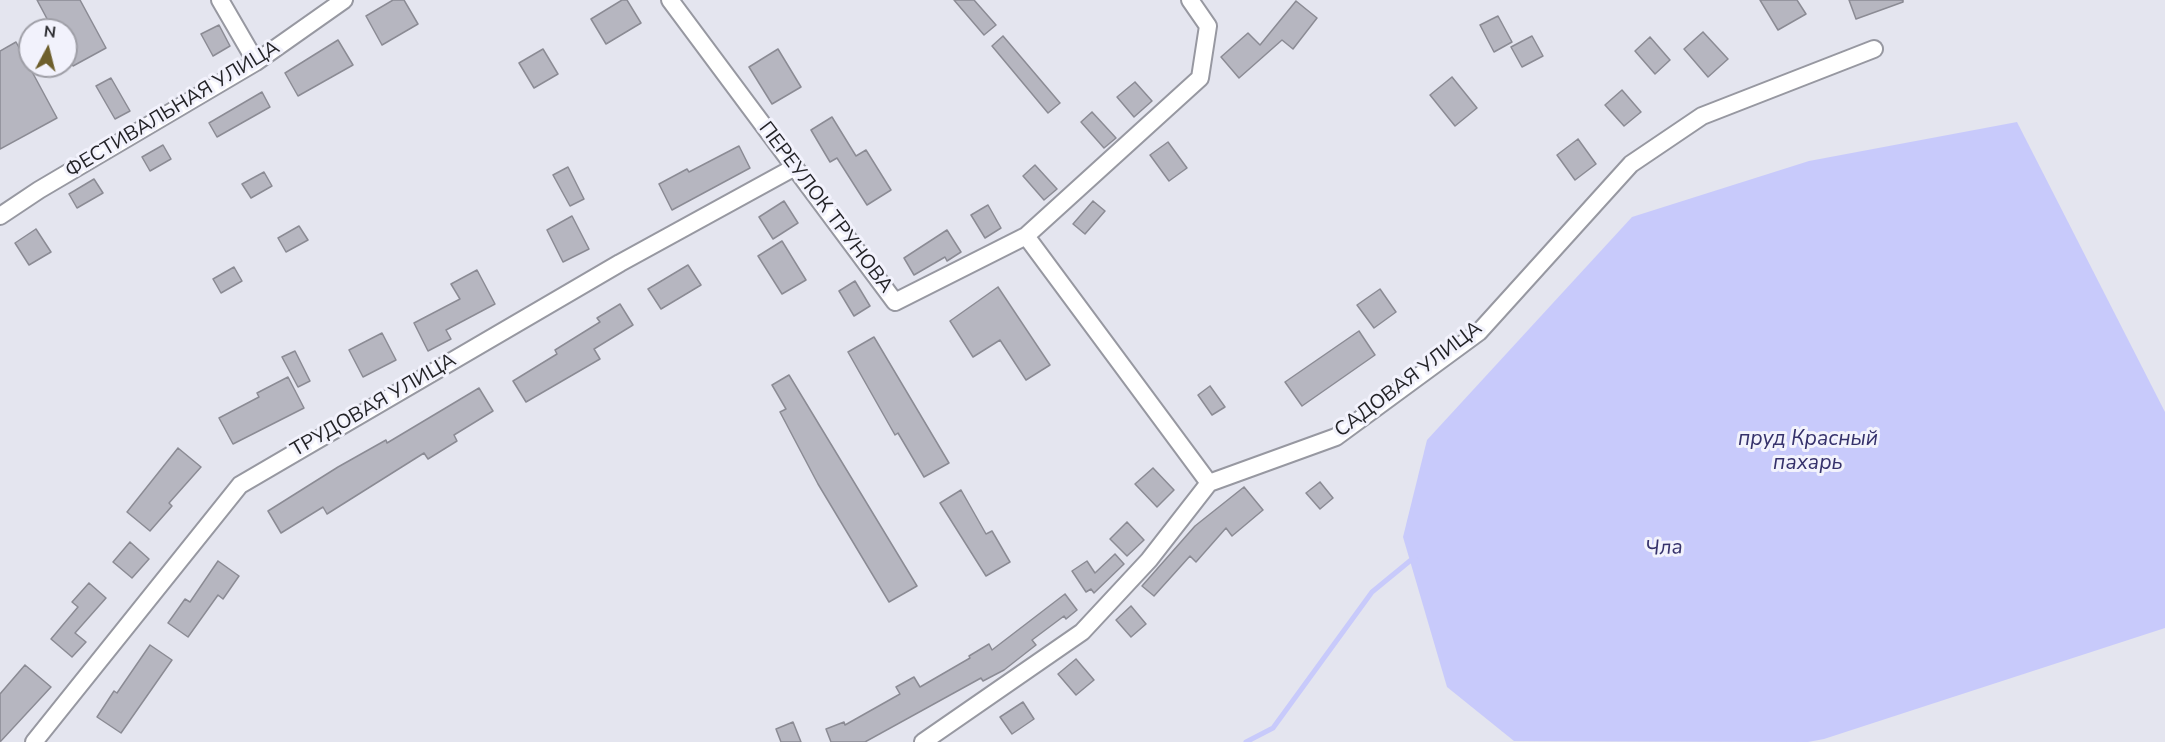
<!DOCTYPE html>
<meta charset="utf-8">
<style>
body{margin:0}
#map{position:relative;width:2165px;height:742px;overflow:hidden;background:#e4e5ef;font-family:"Nunito Sans",sans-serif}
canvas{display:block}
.north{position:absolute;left:18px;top:18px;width:60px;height:60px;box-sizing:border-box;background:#f2f2fc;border:2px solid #9f9fa7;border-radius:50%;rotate:7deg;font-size:16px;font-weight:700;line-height:24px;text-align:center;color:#232327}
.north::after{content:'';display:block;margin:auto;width:21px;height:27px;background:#6e5f2c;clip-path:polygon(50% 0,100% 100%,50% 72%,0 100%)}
</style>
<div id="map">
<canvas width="2165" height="742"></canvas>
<div class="north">N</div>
</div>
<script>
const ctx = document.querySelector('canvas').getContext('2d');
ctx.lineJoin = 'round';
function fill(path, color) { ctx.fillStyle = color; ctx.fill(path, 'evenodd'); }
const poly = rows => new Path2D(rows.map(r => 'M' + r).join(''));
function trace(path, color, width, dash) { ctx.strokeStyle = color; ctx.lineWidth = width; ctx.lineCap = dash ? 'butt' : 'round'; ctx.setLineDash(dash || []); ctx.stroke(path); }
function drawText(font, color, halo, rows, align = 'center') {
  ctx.font = font + ' "Nunito Sans",sans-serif'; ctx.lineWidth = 6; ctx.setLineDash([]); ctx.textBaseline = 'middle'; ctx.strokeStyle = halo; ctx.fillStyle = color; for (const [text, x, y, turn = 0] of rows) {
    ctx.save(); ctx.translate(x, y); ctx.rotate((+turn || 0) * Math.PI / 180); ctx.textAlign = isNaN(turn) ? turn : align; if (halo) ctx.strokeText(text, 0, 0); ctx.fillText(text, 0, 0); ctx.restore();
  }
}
const water = poly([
 [2017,122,2165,412,2165,628,1824,739,1808,742,1514,741,1447,687,1403,537,1427,440,1632,217,1809,161]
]);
const stream = poly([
 [1246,742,1273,728,1372,592,1411,560,1416,560]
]);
const building = poly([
 [37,0,80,0,106,48,73,66,66,53,66,30,53,30,37,0],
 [393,0,404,0,418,24,382,45,366,16,393,0],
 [622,0,627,0,641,23,606,44,591,19,622,0],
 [954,0,974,0,996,25,984,35,954,0],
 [1760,0,1797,0,1806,14,1778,30,1760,0],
 [1849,0,1903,0,1903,2,1856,19,1849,0],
 [1296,1,1317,18,1293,49,1282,40,1239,78,1221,57,1248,33,1260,45,1296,1],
 [1498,16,1512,42,1494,52,1480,25,1498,16],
 [219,25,230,46,213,56,201,34,219,25],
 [1703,32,1728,59,1708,77,1684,49,1703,32],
 [1003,36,1060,103,1048,113,992,46,1003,36],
 [1532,36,1543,56,1522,67,1511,47,1532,36],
 [1650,37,1670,60,1655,74,1635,51,1650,37],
 [338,40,353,65,298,96,285,73,338,40],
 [16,42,57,118,0,149,0,51,16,42],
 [543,49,558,74,534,88,519,63,543,49],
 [778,49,801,87,772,104,749,67,778,49],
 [1452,77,1477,108,1455,126,1430,95,1452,77],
 [111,78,130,111,115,119,96,86,111,78],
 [1135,82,1152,101,1134,117,1117,97,1135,82],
 [1622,90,1641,112,1624,126,1605,105,1622,90],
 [262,92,270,107,217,137,209,123,262,92],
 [1092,112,1116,138,1104,148,1081,122,1092,112],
 [832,117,856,156,866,150,891,190,867,205,837,158,830,162,811,130,832,117],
 [1578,139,1596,164,1575,180,1557,155,1578,139],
 [1168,142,1187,168,1169,181,1150,155,1168,142],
 [163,145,171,159,150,171,142,157,163,145],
 [739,146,750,168,672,210,659,184,687,169,689,172,739,146],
 [1035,165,1057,189,1044,200,1023,176,1035,165],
 [568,167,584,199,570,206,553,175,568,167],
 [264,172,272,186,251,198,242,184,264,172],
 [94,179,103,193,77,208,69,194,94,179],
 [784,201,798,223,773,239,759,217,784,201],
 [1093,201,1105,211,1085,234,1073,224,1093,201],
 [988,205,1001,228,985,238,971,215,988,205],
 [572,216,589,249,563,262,547,230,572,216],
 [299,226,308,240,286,252,278,238,299,226],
 [36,229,51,252,29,265,15,243,36,229],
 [947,230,961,252,947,261,945,257,914,275,904,258,947,230],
 [782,241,806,280,782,294,758,256,782,241],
 [688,265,701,285,661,309,648,289,688,265],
 [234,267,242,281,221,293,213,279,234,267],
 [477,270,495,304,446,330,451,339,428,351,414,323,460,299,451,284,477,270],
 [855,281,870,306,854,316,839,291,855,281],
 [998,287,1050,365,1026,380,1000,340,973,357,950,321,998,287],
 [1380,289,1396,312,1374,328,1357,305,1380,289],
 [620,304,633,325,594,349,600,359,526,402,513,381,557,354,555,350,600,322,597,318,620,304],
 [1359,331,1375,355,1302,406,1285,382,1359,331],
 [382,333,396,360,363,377,349,350,382,333],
 [874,337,949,463,924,477,898,433,895,435,848,352,874,337],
 [295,351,310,381,298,387,282,357,295,351],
 [789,375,917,586,889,602,818,484,780,412,786,409,772,385,789,375],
 [288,377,304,408,233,444,219,418,259,397,257,393,288,377],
 [1210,386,1225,407,1212,415,1198,395,1210,386],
 [479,388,493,411,454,435,457,441,428,459,424,453,327,514,323,507,281,533,268,511,338,467,386,440,387,443,479,388],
 [178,448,201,467,169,503,172,506,150,531,127,512,178,448],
 [1153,468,1174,490,1157,507,1135,484,1153,468],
 [1320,482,1333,498,1320,509,1306,493,1320,482],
 [1244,487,1263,510,1232,536,1226,528,1196,562,1190,556,1154,596,1142,586,1195,526,1244,487],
 [961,490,986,534,992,531,1010,562,986,576,940,503,961,490],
 [1127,522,1144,540,1127,556,1110,539,1127,522],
 [130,542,149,559,132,578,113,562,130,542],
 [1115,554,1124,564,1094,593,1091,589,1086,592,1072,571,1087,561,1095,573,1115,554],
 [218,561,239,576,223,599,218,595,188,637,168,623,185,599,190,602,218,561],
 [89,583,106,598,75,633,86,642,72,657,51,639,78,607,72,602,89,583],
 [1065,594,1077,610,1066,619,1064,616,1032,640,1036,645,1004,670,983,681,981,678,865,742,831,742,826,729,844,722,845,725,900,694,896,687,914,677,920,687,970,658,969,656,989,644,992,650,1065,594],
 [1131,606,1146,624,1131,637,1116,620,1131,606],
 [150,645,172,660,121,733,97,717,114,691,117,693,150,645],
 [1076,659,1094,680,1076,695,1058,674,1076,659],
 [25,665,51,687,0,742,0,694,25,665],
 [1023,702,1034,719,1012,734,1000,717,1023,702],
 [793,722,801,742,781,742,776,729,793,722]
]);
const minor = poly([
 [220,0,256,62],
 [670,0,895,302,1026,236,1200,78,1208,26,1190,0],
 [0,216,39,190,256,62,344,0],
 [1026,236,1209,483],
 [34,742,240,485,620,263,795,167],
 [923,742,1082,632,1149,560,1209,483,1336,437,1479,332,1631,164,1702,116,1874,49]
]);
const streetNames = [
 ["ФЕСТИВАЛЬНАЯ УЛИЦА",173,110,-31],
 ["ПЕРЕУЛОК ТРУНОВА",825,208,53],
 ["САДОВАЯ УЛИЦА",1409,380,-37],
 ["ТРУДОВАЯ УЛИЦА",374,406,-30]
];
const waterNames = [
 ["пруд Красный",1808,440],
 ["пахарь",1808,464],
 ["Чла",1664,549,-3]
];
fill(water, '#c8cafb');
trace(stream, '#c8cafb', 5);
fill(building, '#b6b6c0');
trace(building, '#8b8b94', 1.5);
trace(minor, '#9798a1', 20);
trace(minor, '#fff', 16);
drawText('20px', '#232327', '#f2f2fc', streetNames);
drawText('italic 21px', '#35316b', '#f2f2fc', waterNames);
</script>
